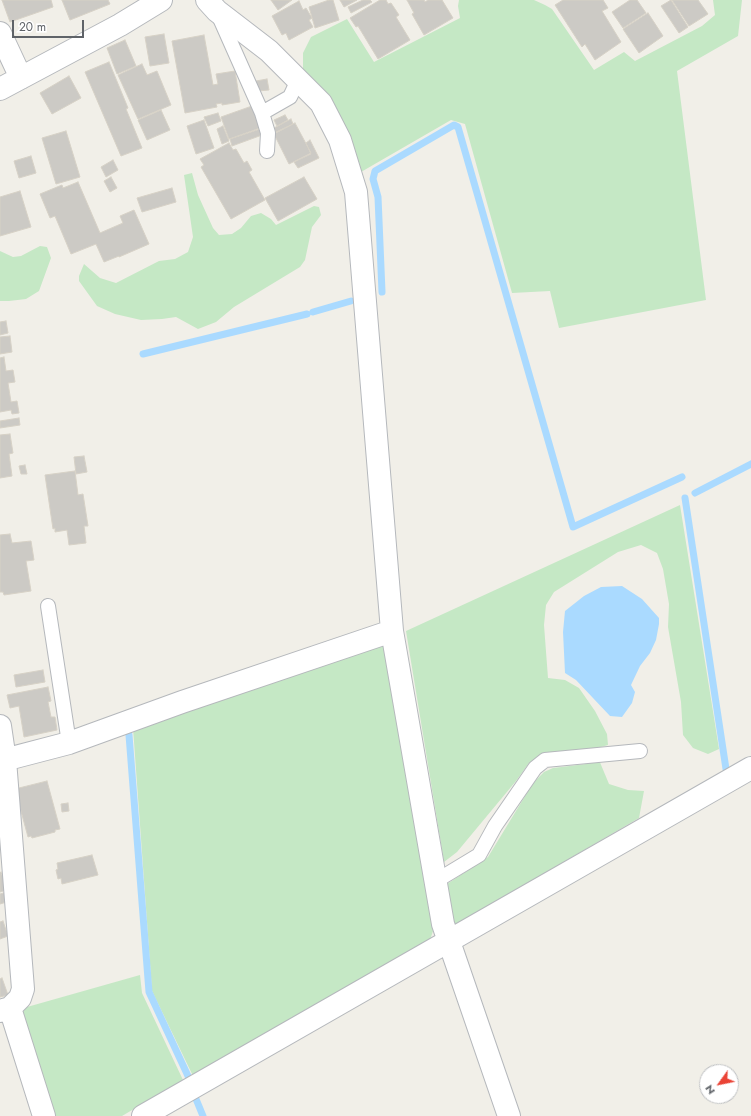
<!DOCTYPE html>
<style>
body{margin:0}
#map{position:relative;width:751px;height:1116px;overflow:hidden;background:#f1efe8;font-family:Jost,sans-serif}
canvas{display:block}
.north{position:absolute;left:699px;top:1064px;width:40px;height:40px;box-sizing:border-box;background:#fff;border:1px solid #bfc1c3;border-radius:50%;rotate:237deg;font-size:11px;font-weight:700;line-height:16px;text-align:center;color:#5f6368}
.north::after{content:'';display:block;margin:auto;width:14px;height:18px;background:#ea4335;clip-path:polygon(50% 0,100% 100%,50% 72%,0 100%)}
.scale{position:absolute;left:12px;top:20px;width:72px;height:18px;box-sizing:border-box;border:2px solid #5f6368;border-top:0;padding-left:5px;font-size:12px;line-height:14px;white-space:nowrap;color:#5f6368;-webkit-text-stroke:3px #fff;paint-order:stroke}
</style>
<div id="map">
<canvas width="751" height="1116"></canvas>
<div class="north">N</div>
<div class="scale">20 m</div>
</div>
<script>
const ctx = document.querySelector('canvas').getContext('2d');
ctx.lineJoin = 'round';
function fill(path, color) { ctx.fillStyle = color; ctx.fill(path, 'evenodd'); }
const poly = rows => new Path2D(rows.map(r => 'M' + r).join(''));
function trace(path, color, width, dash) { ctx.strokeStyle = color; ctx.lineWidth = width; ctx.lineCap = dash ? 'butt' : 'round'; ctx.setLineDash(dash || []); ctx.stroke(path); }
const green = poly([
 [459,0,534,0,545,5,552,9,594,70,624,52,635,61,702,26,715,15,713,0,742,0,738,36,677,71,706,300,559,328,550,291,512,293,465,124,451,120,361,172,332,101,303,69,303,53,311,37,347,19,374,62,460,18,458,6],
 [192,173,198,195,213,228,219,235,232,234,241,228,251,216,261,213,271,219,276,225,314,206,319,207,321,215,312,227,305,260,300,267,234,307,216,322,198,329,176,317,162,319,141,320,115,314,97,306,79,281,79,276,84,264,100,278,116,283,159,261,175,259,188,252,193,237,184,175],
 [40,246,47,247,51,258,39,291,26,299,9,301,0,301,0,251,13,257,21,256],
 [680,505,719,749,708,754,693,748,683,735,681,702,668,627,669,604,663,569,657,553,641,545,618,552,554,592,546,605,544,625,548,678,565,680,579,688,595,711,607,734,608,745,594,749,544,754,529,763,516,781,457,852,444,862,406,631],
 [377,644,385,646,433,931,430,940,193,1076,152,991,133,728],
 [599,760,609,784,628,790,644,791,639,818,456,925,452,924,447,884,488,857,533,783,544,772,553,768,586,764],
 [140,975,142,993,183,1080,122,1116,54,1116,20,1009]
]);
const water = poly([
 [622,586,642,599,659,618,659,624,656,640,650,653,640,666,631,685,635,692,632,703,622,717,610,716,576,680,565,673,563,632,565,611,584,596,601,587]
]);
const stream = poly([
 [382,292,378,197,373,179,375,171,454,125,458,127,573,527,682,477],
 [313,312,351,301],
 [143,354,307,314],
 [695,493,751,464],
 [685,498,726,769],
 [129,735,149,992,188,1076],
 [196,1099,203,1116]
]);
const building = poly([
 [2,0,51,0,53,7,10,22,2,0],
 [62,0,108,0,110,4,70,20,62,0],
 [271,0,292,0,278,10,271,0],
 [329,0,333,0,339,20,315,28,309,7,329,0],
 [340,0,357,0,344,7,340,0],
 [363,0,370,0,372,2,351,13,348,7,363,0],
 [380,0,386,0,388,4,391,3,399,15,396,17,410,40,378,59,358,26,356,27,350,18,380,0],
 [407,0,424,0,425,2,428,0,442,0,453,18,424,35,412,14,414,13,407,0],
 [563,0,603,0,608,8,602,11,621,42,595,60,585,44,582,47,555,5,563,0],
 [630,0,637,0,646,13,623,28,612,12,630,0],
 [671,0,688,27,679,33,661,6,671,0],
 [672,0,698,0,708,14,689,26,672,0],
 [299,1,303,10,306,8,312,18,309,20,313,27,289,40,286,33,282,35,272,16,299,1],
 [648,13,663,36,639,53,623,29,648,13],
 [164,34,169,63,150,66,145,37,164,34],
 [204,35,213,85,218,84,216,74,235,71,240,102,222,105,222,103,216,104,217,107,185,113,172,41,204,35],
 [125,40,136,66,117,74,107,48,125,40],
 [109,62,128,108,126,109,142,148,121,156,85,72,109,62],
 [142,64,147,75,157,71,171,105,138,119,118,75,142,64],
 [69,76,81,98,52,114,40,93,69,76],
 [267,79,269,90,258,91,256,81,267,79],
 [252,106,260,128,229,139,221,117,252,106],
 [161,110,170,130,147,140,138,120,161,110],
 [218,113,221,121,208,126,204,117,218,113],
 [285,115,288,120,277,126,274,120,285,115],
 [291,119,293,124,276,132,274,128,291,119],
 [204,120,214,148,196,154,187,126,204,120],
 [295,123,311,153,289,164,274,134,295,123],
 [223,126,229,141,222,144,217,129,223,126],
 [260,129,262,135,232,146,230,139,260,129],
 [66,131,80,177,56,184,42,138,66,131],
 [310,140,319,158,298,168,294,162,311,154,306,143,310,140],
 [229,143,233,150,236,149,244,163,247,161,252,170,249,172,265,200,231,219,201,167,204,165,200,159,229,143],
 [31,156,36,173,19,178,14,161,31,156],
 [113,160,118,170,106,177,101,167,113,160],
 [111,177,117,188,110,192,104,181,111,177],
 [304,177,317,199,278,221,265,198,304,177],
 [78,182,100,233,123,223,120,216,134,210,149,244,119,257,119,256,104,262,96,244,71,254,55,216,50,218,40,194,62,185,63,188,78,182],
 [172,188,176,202,142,212,137,198,172,188],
 [20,191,31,227,0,236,0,197,20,191],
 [6,321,8,333,0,335,0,322,6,321],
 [10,336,12,352,0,354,0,337,10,336],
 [4,357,6,371,13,370,15,382,8,383,11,402,17,401,19,413,12,414,11,410,0,412,0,358,4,357],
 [19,418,20,425,0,428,0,421,19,418],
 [10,434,13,453,9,454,12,476,0,478,0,435,10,434],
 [84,456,87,472,76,474,74,457,84,456],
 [25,465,27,474,21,474,19,466,25,465],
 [75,471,78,495,83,494,88,526,84,526,86,543,69,545,67,530,55,532,55,528,53,529,45,475,75,471],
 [10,534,12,543,31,541,34,560,26,561,31,591,4,595,3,592,0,592,0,535,10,534],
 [43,670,45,682,16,687,14,675,43,670],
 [48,687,51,701,48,702,51,717,55,717,57,730,24,737,19,706,10,708,7,695,48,687],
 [47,781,60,829,55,830,55,832,32,838,31,836,28,837,15,789,47,781],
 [68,803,69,811,62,812,61,804,68,803],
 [92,855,98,875,62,884,61,878,58,879,56,870,58,869,57,863,92,855],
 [1,872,7,890,0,892,0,873,1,872],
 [7,892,10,901,0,904,0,894,7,892],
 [3,921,8,936,0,939,0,922,3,921],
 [2,978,8,995,0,997,0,979,2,978]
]);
const service = poly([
 [218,14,262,113,268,133,267,151],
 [262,113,290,97,298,80],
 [48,606,69,743],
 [436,881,479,855,495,826,535,768,545,760,640,751]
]);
const minor = poly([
 [207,0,217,11,269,51,321,103,340,140,356,192,392,631,443,924,509,1116],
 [0,33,21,78],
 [0,89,120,25,161,0],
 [0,726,5,760,23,989,20,998,10,1008],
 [0,761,69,743,182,702,392,631],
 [0,1011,10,1008,44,1116],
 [143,1116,751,768]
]);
fill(green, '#c5e8c5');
fill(water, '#aadaff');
trace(stream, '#aadaff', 7);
fill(building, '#cccac5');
trace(building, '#d6d1c6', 1);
trace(service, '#b5b8bc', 16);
trace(minor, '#b5b8bc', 24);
trace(service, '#fff', 14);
trace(minor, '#fff', 22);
</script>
